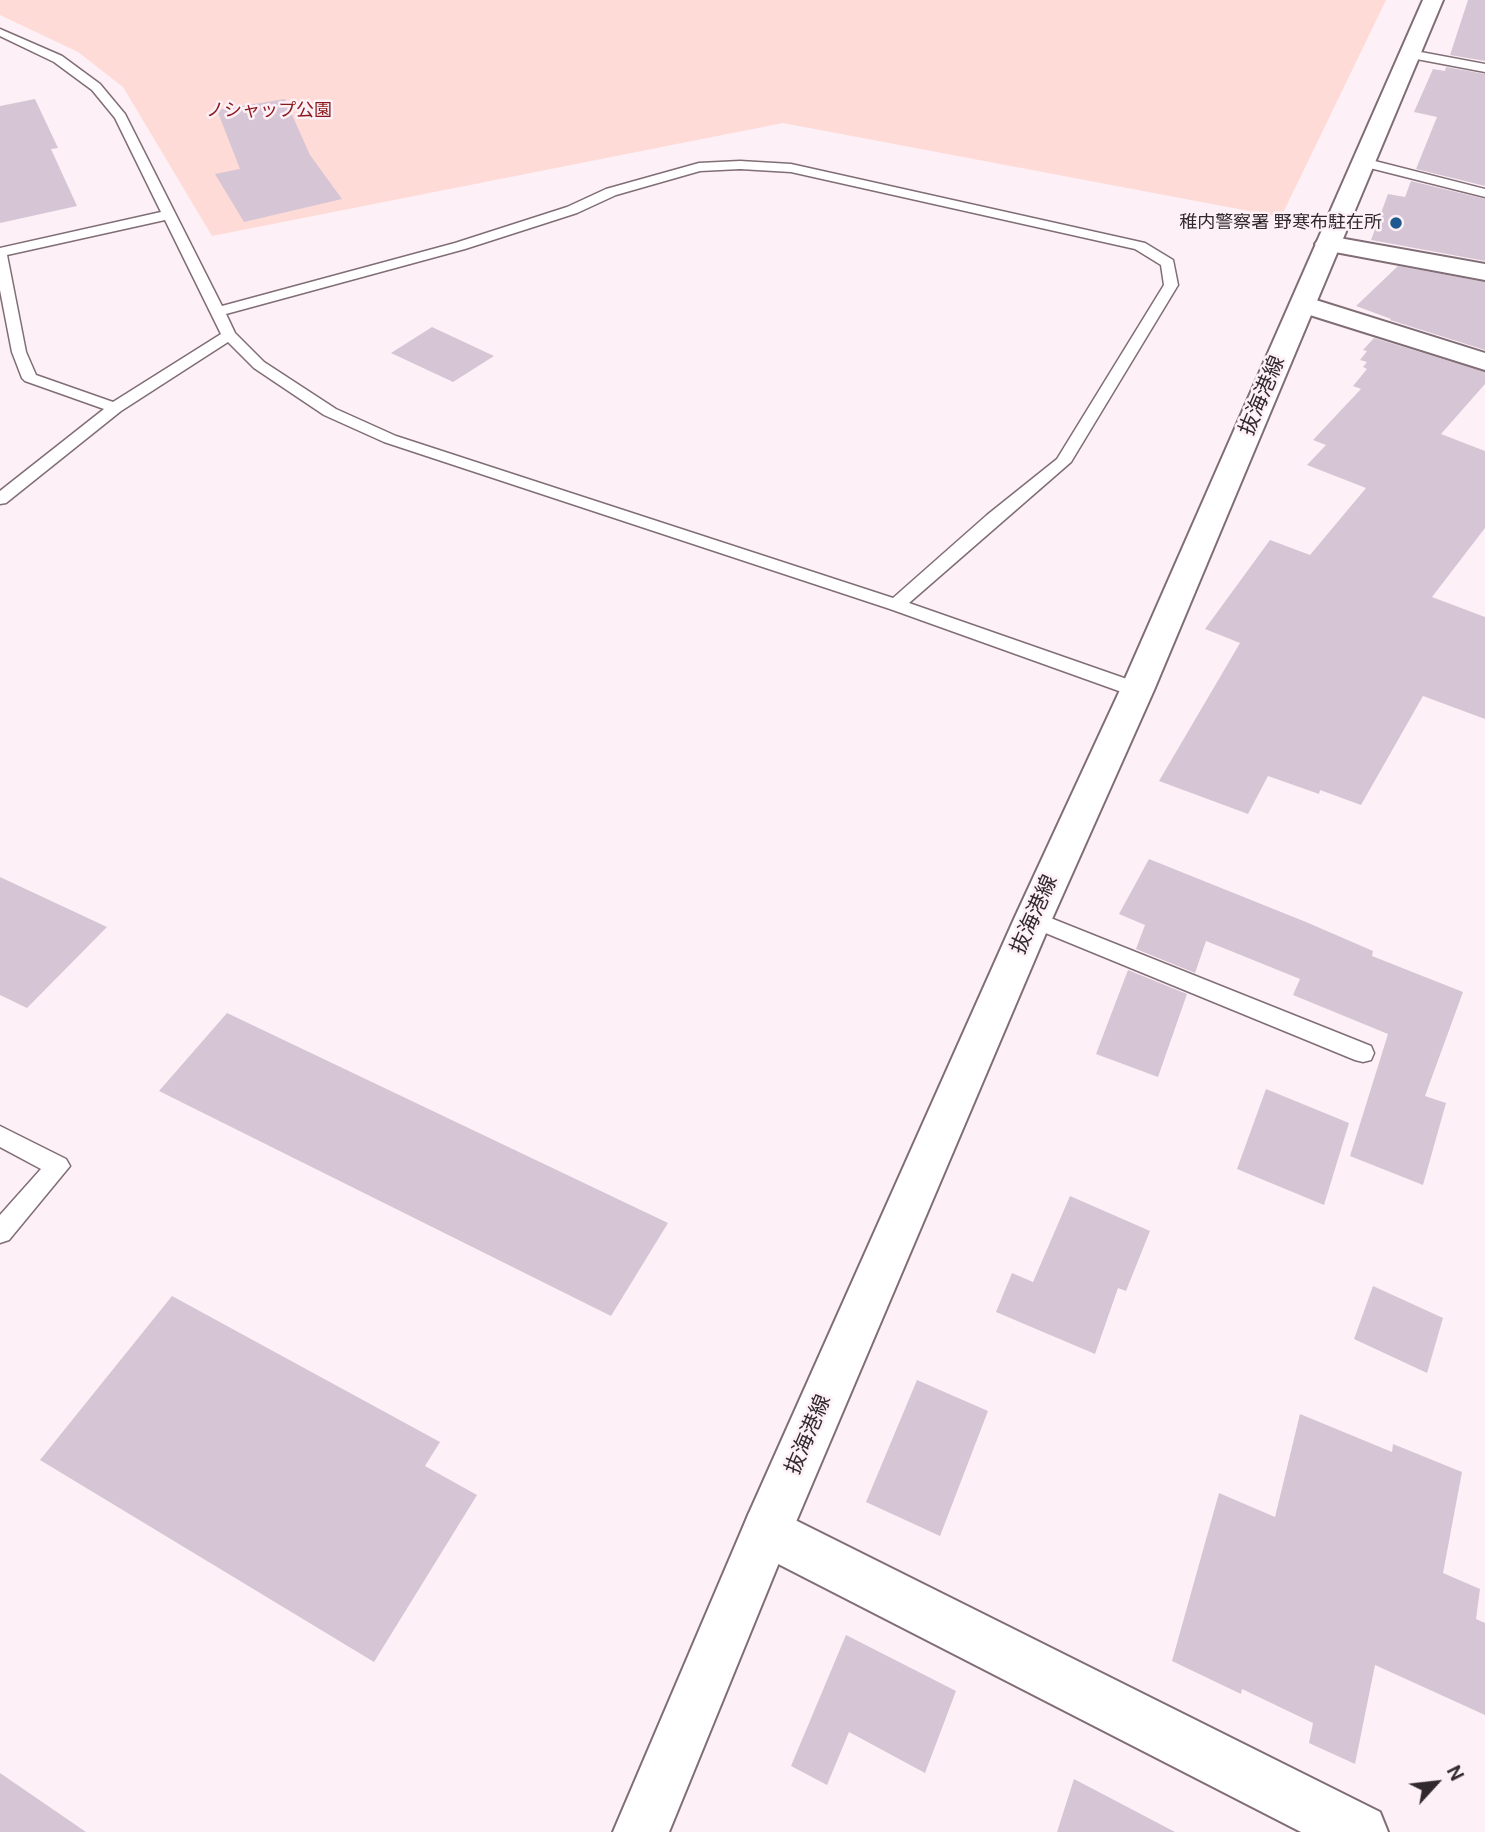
<!DOCTYPE html>
<meta charset="utf-8">
<style>
body{margin:0}
#map{position:relative;width:1485px;height:1832px;overflow:hidden;background:#fdf0f6;font-family:"DM Sans",sans-serif}
canvas{display:block}
.north{position:absolute;left:1401px;top:1748px;width:70px;height:70px;-webkit-text-stroke:5px #fdf0f6;paint-order:stroke;rotate:63deg;font-size:19px;font-weight:700;line-height:28px;text-align:center;color:#31292d}
.north::after{content:'';display:block;margin:auto;width:24px;height:32px;background:#31292d;clip-path:polygon(50% 0,100% 100%,50% 72%,0 100%)}
</style>
<div id="map">
<canvas width="1485" height="1832"></canvas>
<div class="north">N</div>
</div>
<script>
const ctx = document.querySelector('canvas').getContext('2d');
ctx.lineJoin = 'round';
function fill(path, color) { ctx.fillStyle = color; ctx.fill(path, 'evenodd'); }
const poly = rows => new Path2D(rows.map(r => 'M' + r).join(''));
function trace(path, color, width, dash) { ctx.strokeStyle = color; ctx.lineWidth = width; ctx.lineCap = dash ? 'butt' : 'round'; ctx.setLineDash(dash || []); ctx.stroke(path); }
function drawText(font, color, halo, rows, align = 'center') {
  ctx.font = font + ' "DM Sans","Noto Sans JP",sans-serif'; ctx.lineWidth = 5; ctx.setLineDash([]); ctx.textBaseline = 'middle'; ctx.strokeStyle = halo; ctx.fillStyle = color; for (const [text, x, y, turn = 0] of rows) {
    ctx.save(); ctx.translate(x, y); ctx.rotate((+turn || 0) * Math.PI / 180); ctx.textAlign = isNaN(turn) ? turn : align; if (halo) ctx.strokeText(text, 0, 0); ctx.fillText(text, 0, 0); ctx.restore();
  }
}
const green = poly([
 [0,0,1386,0,1281,217,783,123,212,236,123,87,78,52,0,15]
]);
const building = poly([
 [1468,0,1485,0,1485,61,1450,55],
 [1446,67,1485,74,1485,186,1416,169,1437,117,1414,112,1433,69,1445,71],
 [35,99,58,148,51,149,77,206,0,223,0,106],
 [285,99,310,155,342,199,244,222,215,174,240,169,217,110],
 [1411,181,1485,199,1485,261,1371,240,1388,194,1405,197],
 [1398,266,1485,282,1485,350,1390,320,1391,319,1356,306],
 [432,327,494,356,453,382,391,353],
 [1374,338,1485,372,1485,384,1441,434,1485,451,1485,528,1432,597,1485,617,1485,719,1423,696,1361,805,1320,790,1319,794,1268,776,1248,814,1159,781,1240,643,1205,629,1270,540,1310,555,1366,488,1307,465,1326,445,1313,440,1361,389,1353,386,1367,369,1363,367,1367,362,1360,360,1367,351,1363,350],
 [1149,859,1306,922,1373,951,1372,956,1463,992,1425,1096,1446,1103,1423,1185,1350,1156,1388,1034,1293,995,1300,979,1206,941,1195,973,1136,949,1145,925,1119,914],
 [0,877,107,927,27,1008,0,995],
 [1128,970,1187,994,1158,1077,1096,1054],
 [227,1013,668,1223,611,1316,159,1091],
 [1266,1089,1349,1123,1324,1205,1237,1169],
 [1070,1196,1150,1231,1126,1291,1118,1288,1095,1354,996,1312,1012,1273,1033,1282],
 [1373,1286,1443,1318,1427,1373,1354,1339],
 [172,1296,440,1442,425,1466,477,1495,374,1662,40,1460],
 [917,1380,988,1411,940,1536,866,1502],
 [1300,1414,1392,1452,1393,1444,1462,1472,1443,1573,1480,1589,1476,1619,1485,1623,1485,1715,1375,1665,1355,1764,1309,1743,1313,1723,1242,1689,1241,1694,1172,1661,1219,1493,1275,1517],
 [846,1635,956,1691,925,1773,849,1732,827,1785,791,1766],
 [0,1773,86,1832,0,1832],
 [1074,1779,1175,1832,1057,1832]
]);
const lane = poly([
 [0,29,62,56,100,84,125,114,222,306,455,243,567,207,606,189,699,163,740,161,791,164,1145,243,1173,260,1178,285,1071,462,909,603,1144,685,1146,690,1144,695,1130,695,890,609,384,442,324,415,254,368,228,342,121,411,6,503,0,504,0,491,104,409,25,381,22,378,12,352,0,290,0,248,161,212,115,118,92,90,54,62,0,36,0,29],
 [740,169,791,172,1135,249,1161,265,1164,285,1057,459,987,515,893,598,396,436,336,409,264,362,235,333,226,314,465,249,577,213,616,195,700,171,740,169],
 [165,220,221,334,113,402,36,375,26,352,7,255,165,220],
 [1410,50,1485,64,1485,72,1406,57,1406,51,1410,50],
 [1363,158,1485,189,1485,197,1358,165,1357,162,1363,158],
 [1033,911,1371,1046,1374,1053,1371,1060,1363,1062,1355,1060,1026,925,1022,919,1026,913,1033,911],
 [0,1126,66,1159,70,1166,9,1240,0,1243,0,1215,41,1169,0,1147,0,1126]
]);
const street = poly([
 [1328,236,1485,264,1485,280,1319,249,1315,244,1319,239,1328,236],
 [1303,296,1485,353,1485,370,1294,310,1290,304,1294,298,1303,296],
 [767,1506,1380,1812,1388,1832,1301,1832,749,1549,742,1531,749,1513,767,1506]
]);
const secondary = poly([
 [1423,0,1443,0,1154,690,1052,919,787,1543,669,1832,613,1832,749,1513,1014,919,1120,690,1423,0]
]);
const markers = [
 [1396,223,7,"#1e588f"]
];
const farParknames = [
 ["ノシャップ公園",269,111]
];
const farPoinames = [
 ["稚内警察署 野寒布駐在所",1382,223]
];
const streetNames = [
 ["抜海港線",1263,396,-67],
 ["抜海港線",1035,915,-66],
 ["抜海港線",809,1435,-67]
];
fill(green, '#fedbd7');
fill(building, '#d6c6d5');
trace(lane, '#806d76', 3);
trace(street, '#806d76', 4);
trace(secondary, '#806d76', 4);
fill(lane, '#fff');
fill(street, '#fff');
fill(secondary, '#fff');
for (const [x, y, r, color] of markers) { const dot = new Path2D(); dot.arc(x, y, r, 0, 2 * Math.PI); ctx.fillStyle = color; ctx.fill(dot); trace(dot, '#fdf0f6', 2.5); }
drawText('18px', '#8a171a', '#fdf0f6', farParknames);
drawText('18px', '#31292d', '#fdf0f6', farPoinames, 'right');
drawText('21px', '#31292d', '#fdf0f6', streetNames);
</script>
